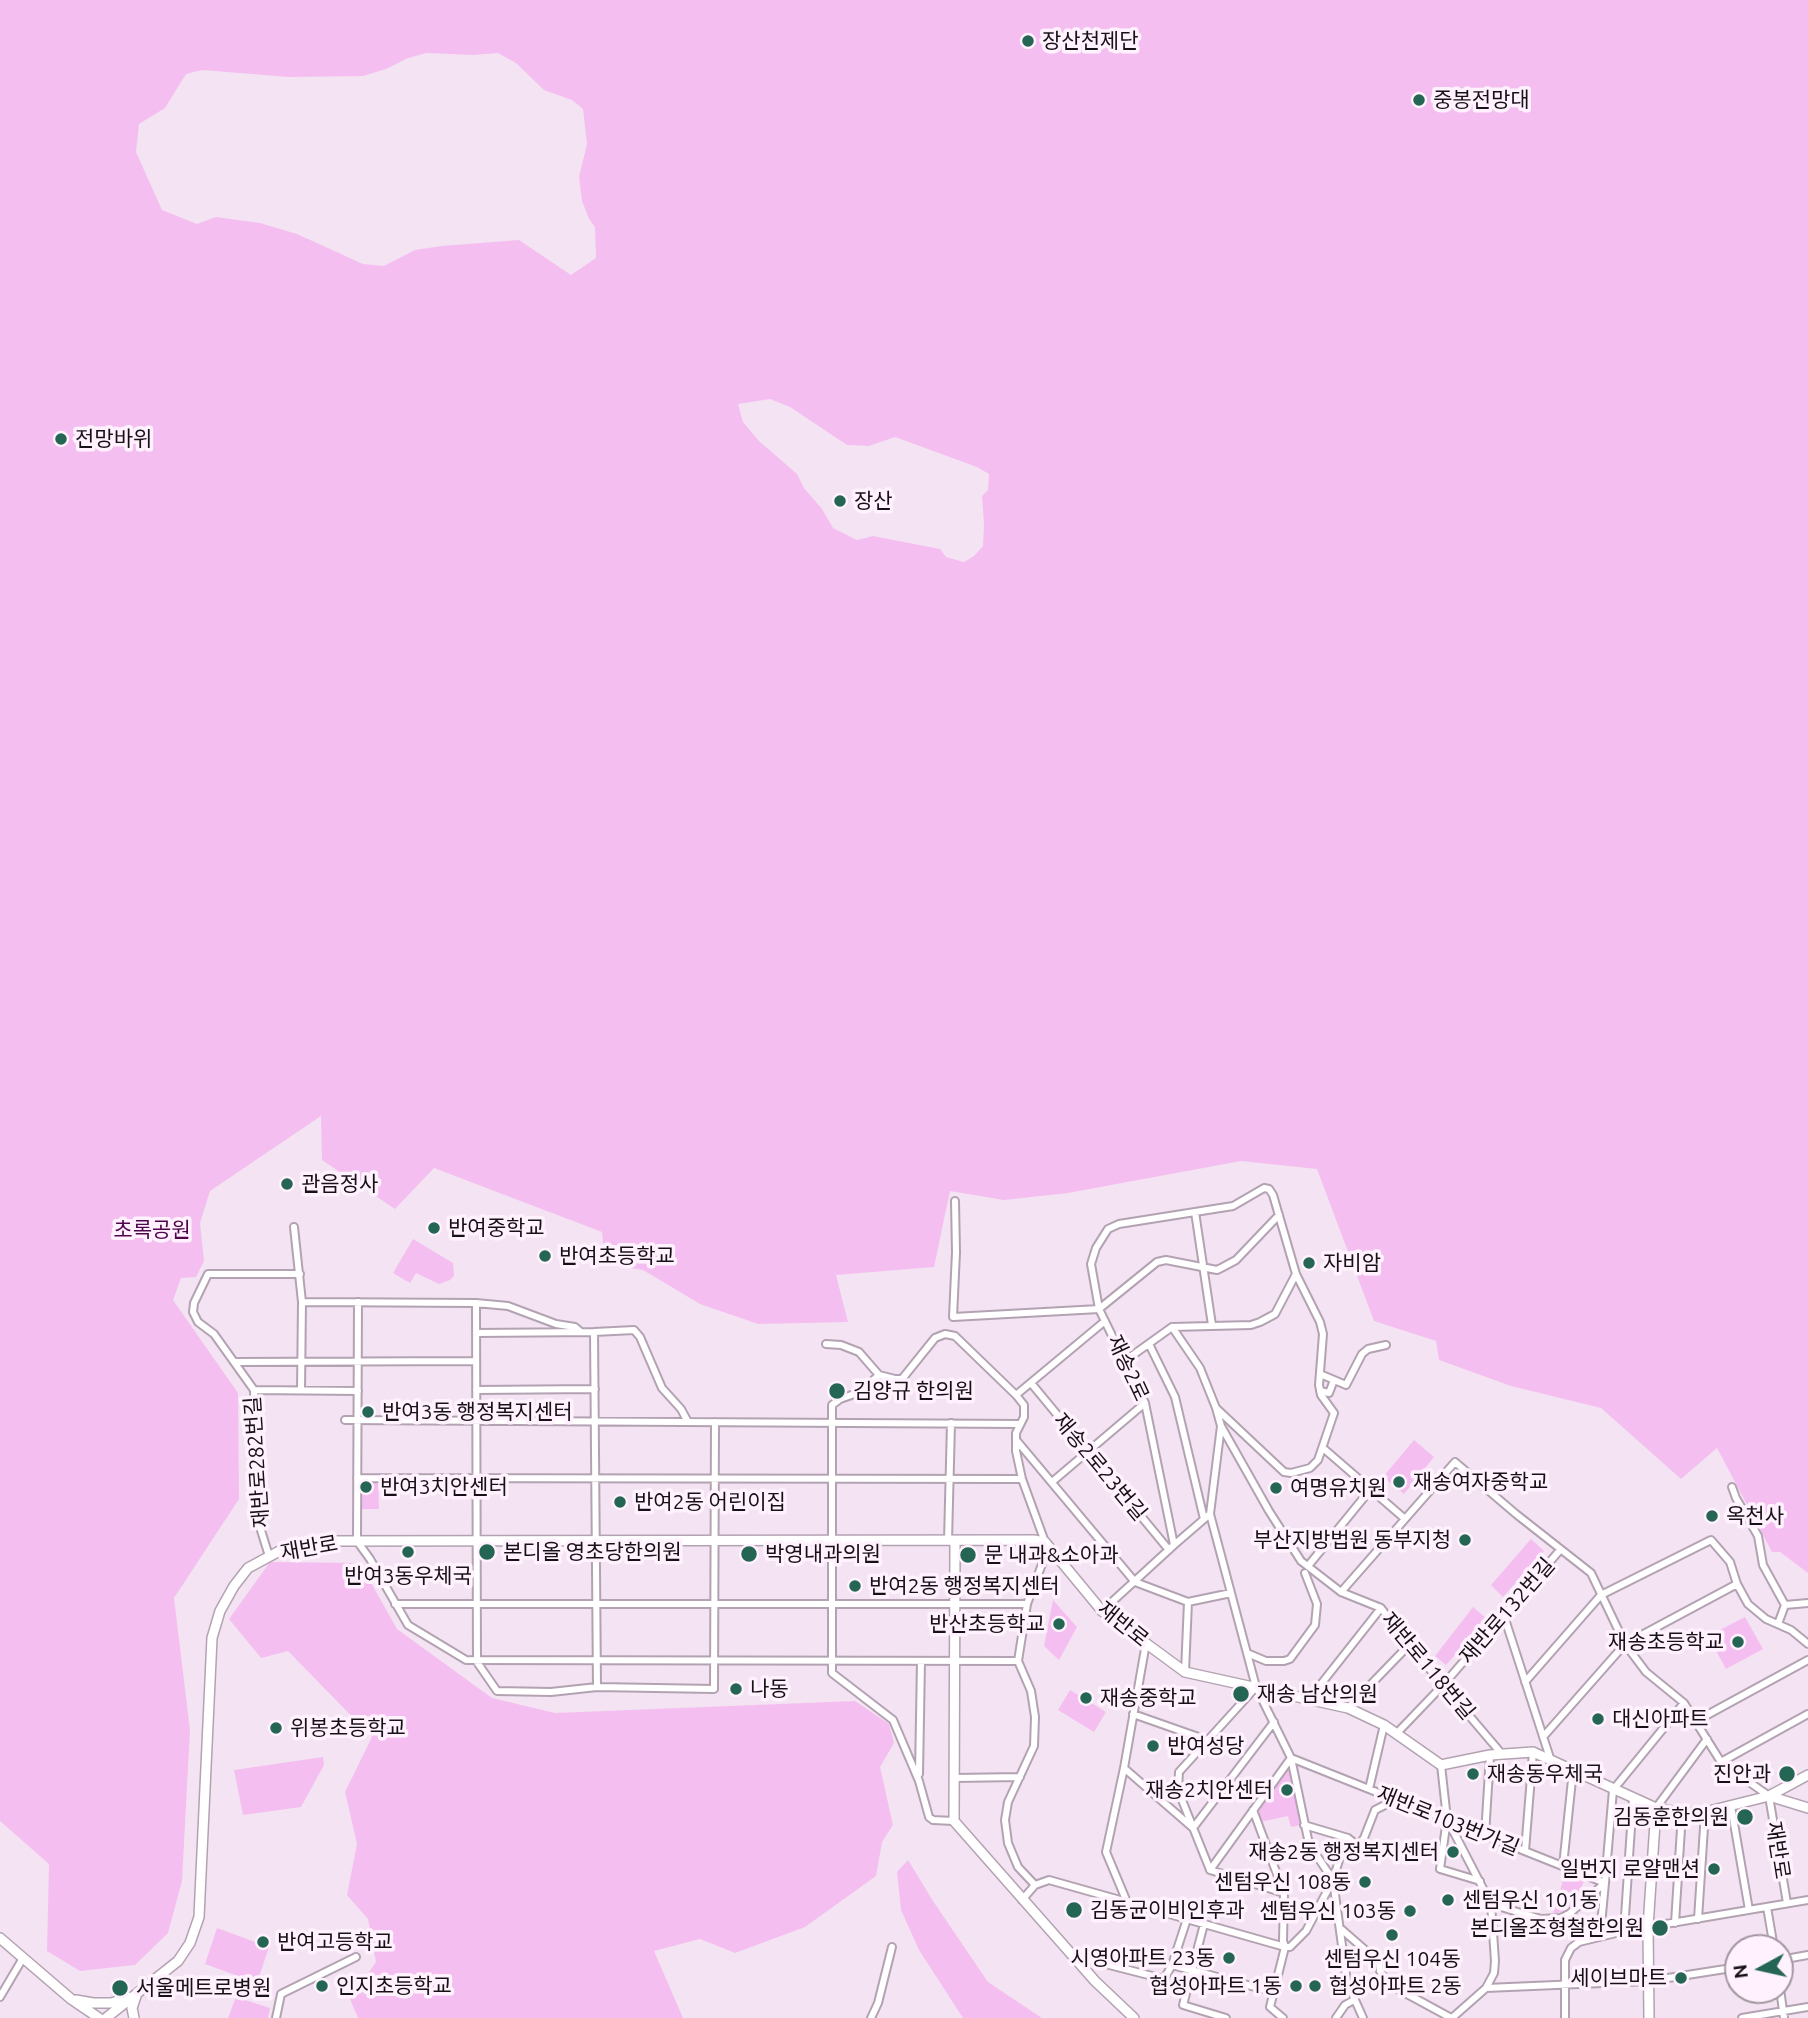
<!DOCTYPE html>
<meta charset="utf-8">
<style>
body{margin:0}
#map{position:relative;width:1808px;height:2018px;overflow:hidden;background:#f4e3f2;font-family:Ubuntu,sans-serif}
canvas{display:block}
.north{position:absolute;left:1724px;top:1934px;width:70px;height:70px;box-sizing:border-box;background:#fff1fd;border:2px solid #a297a1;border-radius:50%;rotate:262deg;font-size:19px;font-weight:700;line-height:28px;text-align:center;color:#161116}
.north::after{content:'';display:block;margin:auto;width:24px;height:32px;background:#246553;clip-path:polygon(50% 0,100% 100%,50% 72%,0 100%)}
</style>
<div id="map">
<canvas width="1808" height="2018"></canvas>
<div class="north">N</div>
</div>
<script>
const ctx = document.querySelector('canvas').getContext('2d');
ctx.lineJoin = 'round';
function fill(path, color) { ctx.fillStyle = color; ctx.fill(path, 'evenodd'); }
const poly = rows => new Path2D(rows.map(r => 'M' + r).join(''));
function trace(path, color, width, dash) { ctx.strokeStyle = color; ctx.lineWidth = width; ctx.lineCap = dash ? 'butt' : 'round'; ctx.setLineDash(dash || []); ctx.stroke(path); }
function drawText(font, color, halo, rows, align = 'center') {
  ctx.font = font + ' Ubuntu,"Noto Sans KR",sans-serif'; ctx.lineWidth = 7; ctx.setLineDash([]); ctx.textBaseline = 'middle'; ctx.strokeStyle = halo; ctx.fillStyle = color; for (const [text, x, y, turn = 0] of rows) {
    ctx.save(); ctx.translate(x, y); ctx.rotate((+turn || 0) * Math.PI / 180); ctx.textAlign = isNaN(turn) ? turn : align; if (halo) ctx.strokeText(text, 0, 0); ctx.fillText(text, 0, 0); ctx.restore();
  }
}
const green = poly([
 [0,0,1808,0,1808,1573,1780,1552,1772,1552,1717,1448,1681,1479,1601,1408,1511,1386,1439,1360,1436,1341,1374,1321,1317,1169,1241,1161,1068,1193,1004,1200,950,1191,934,1267,836,1275,848,1322,758,1324,700,1304,643,1270,605,1264,602,1232,434,1168,395,1209,322,1160,321,1116,210,1191,200,1223,204,1261,196,1277,181,1278,173,1300,238,1393,239,1499,174,1598,190,1730,182,1881,168,1933,135,1965,80,1971,47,1951,49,1864,0,1821],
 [427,53,472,55,498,53,516,63,544,90,572,100,583,109,587,144,579,177,582,201,589,219,595,227,596,258,571,275,519,240,442,246,415,250,384,266,363,264,297,234,260,223,216,217,197,224,162,210,136,152,139,124,165,108,186,74,202,70,289,77,363,76,386,69,408,58],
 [770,399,790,407,847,445,869,446,895,437,977,467,989,474,988,490,982,496,984,523,983,546,974,556,964,562,946,557,940,549,873,536,857,540,833,528,822,509,804,488,797,474,759,441,743,422,738,404],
 [413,1239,453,1263,454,1276,450,1280,439,1284,416,1273,410,1283,393,1273],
 [1414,1440,1434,1457,1404,1494,1383,1477],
 [357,1478,378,1478,379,1509,357,1509],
 [1531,1539,1544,1551,1503,1597,1491,1585],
 [270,1562,360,1563,397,1629,492,1698,555,1713,855,1701,889,1724,894,1743,880,1767,893,1825,882,1842,876,1876,805,1927,735,1953,700,1939,654,1951,683,2018,358,2018,350,1999,376,1962,368,1919,347,1895,357,1844,345,1792,372,1737,288,1651,261,1658,229,1619],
 [1053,1600,1077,1627,1059,1660,1044,1646],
 [1473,1607,1487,1619,1446,1665,1435,1656],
 [1745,1617,1763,1649,1726,1669,1708,1636],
 [1070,1690,1106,1712,1094,1732,1058,1710],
 [323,1757,324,1765,301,1807,243,1815,234,1770],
 [1289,1764,1301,1825,1291,1827,1288,1816,1260,1822,1256,1811],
 [908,1860,933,1901,988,1982,1042,2018,963,2018,919,1950,901,1910,897,1872],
 [1566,1870,1585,1879,1571,1910,1553,1914],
 [217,1928,269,1947,257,1983,205,1964],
 [236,1997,270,2008,268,2018,228,2018]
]);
const street = poly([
 [955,1201,956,1252,953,1317,1099,1309,1157,1262,1166,1260,1217,1270,1223,1267,1236,1260,1279,1215],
 [1195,1212,1212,1325],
 [294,1227,302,1302,301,1390],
 [302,1302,476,1303,508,1306,556,1324,575,1327,581,1332],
 [358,1302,357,1541,370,1559,408,1625,466,1660,1018,1661],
 [476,1303,477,1662],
 [1172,1327,1200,1368,1216,1408,1221,1426,1210,1514,1174,1545],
 [594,1332,597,1687],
 [476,1333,594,1332,634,1330,640,1337,662,1388,681,1409,688,1422],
 [826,1344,841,1345,859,1352,879,1375],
 [1149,1344,1175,1397,1204,1519],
 [1126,1360,1172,1327,1251,1325,1260,1322,1275,1314,1296,1274],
 [235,1362,476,1361],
 [1320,1374,1346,1385,1362,1354,1368,1349,1386,1345],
 [1031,1383,1169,1550],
 [254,1390,358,1391],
 [476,1390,595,1389],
 [1320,1391,1329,1393,1334,1380],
 [1016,1395,1105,1321],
 [345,1420,1020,1424],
 [1221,1426,1269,1511,1301,1561,1341,1592,1381,1608,1409,1645,1501,1753],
 [1017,1441,1135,1582,1188,1602,1231,1593],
 [1323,1448,1405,1519],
 [357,1478,1022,1479],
 [1052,1482,1145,1403],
 [1732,1487,1736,1498,1758,1536,1763,1565,1785,1605],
 [1210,1514,1256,1687,1291,1758,1309,1844,1333,1880,1347,1982,1363,2018],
 [948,1541,951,1423],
 [269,1556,259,1524,256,1495,254,1390,214,1334,198,1322,193,1312,194,1303,208,1274,300,1274],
 [1308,1566,1370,1490],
 [1341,1592,1455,1462,1516,1514,1591,1573,1625,1644,1646,1672,1684,1703,1721,1762,1769,1796,1787,1903],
 [395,1604,1027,1604],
 [1785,1605,1808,1603],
 [1102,1611,1174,1545,1145,1403,1099,1309,1091,1264,1096,1248,1108,1229,1119,1224,1233,1206,1264,1188,1269,1189,1273,1195,1296,1274,1320,1322,1323,1334,1319,1385,1321,1395,1334,1413,1318,1460,1310,1468,1291,1473,1284,1472,1216,1408],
 [1504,1616,1550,1758],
 [1778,1624,1785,1605],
 [1146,1643,1124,1768,1106,1852,1127,1902,1285,1947,1270,2007,1283,2018],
 [1247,1653,1266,1661,1284,1661,1290,1659,1315,1625,1317,1604,1305,1573],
 [477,1662,497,1691,551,1692,597,1687,714,1689,715,1422],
 [1185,1672,1188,1602],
 [1525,1682,1601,1595,1711,1540,1730,1562,1737,1584,1748,1604,1766,1619,1791,1630,1808,1644],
 [1310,1698,1381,1608],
 [1348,1708,1409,1645],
 [1133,1714,1207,1740],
 [1696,1721,1808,1660],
 [1397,1733,1444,1684,1560,1550],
 [1543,1737,1625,1644,1737,1584],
 [1721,1762,1808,1714],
 [1441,1765,1447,1819,1491,1904,1495,1961,1494,1973,1486,1988,1452,2018],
 [1124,1768,1193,1828,1274,1722],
 [919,1774,921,1661],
 [954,1778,1020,1777],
 [1369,1789,1384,1725],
 [1731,1806,1749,1910],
 [1656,1808,1707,1739],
 [1253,1810,1284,1893,1283,1941,1285,1947,1290,1947,1306,1931,1333,1880,1340,1857,1345,1850,1358,1846,1364,1838,1375,1810,1395,1800],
 [1447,1819,1440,1869,1480,1881],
 [954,1821,933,1820,929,1817,919,1781,893,1720,832,1673,832,1405,840,1399,860,1392,879,1375,895,1379,902,1379,935,1338,945,1334,955,1336,1016,1395,1024,1405,1024,1417,1016,1433,1016,1451,1022,1479,1045,1542,1044,1559,1027,1604,1018,1661,1031,1691,1035,1717,1034,1746,1008,1802,1005,1820,1008,1843,1018,1867,1035,1885],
 [1304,1825,1348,1838,1358,1846],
 [1485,1835,1490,1755],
 [1525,1851,1533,1752],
 [1563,1866,1573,1770],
 [1210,1870,1291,1758,1605,1883,1600,1935],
 [1210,1870,1178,1790,1179,1772,1256,1687],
 [1210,1870,1284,1893],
 [1022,1900,1035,1885,1049,1880,1127,1902],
 [1491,1904,1541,1919,1561,1918,1569,1914,1605,1883,1613,1790,1684,1703],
 [1767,1907,1774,1948],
 [1698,1919,1705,1812],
 [1675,1923,1682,1813],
 [1204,1924,1183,2005,1226,2018],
 [1340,1928,1379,1962,1380,1971,1386,1981,1396,1988,1451,2018],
 [1624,1931,1633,1798],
 [1074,1956,1164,1979,1172,1965,1274,1992],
 [1780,1960,1808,1955],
 [1172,1965,1187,1919],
 [1486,1988,1649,1981,1738,1967],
 [1780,1989,1784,2018],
 [0,1997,23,1958],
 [276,2018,281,1994,356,1957],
 [871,2018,878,2003,892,1947],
 [1336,2018,1345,2005,1354,2000],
 [1565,2018,1565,1960,1571,1948,1579,1942,1624,1931,1808,1900],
 [1742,2018,1808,2007]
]);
const secondary = poly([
 [955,1541,954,1821,1095,1981,1134,2018],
 [1769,1796,1808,1808],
 [0,1938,71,1999,99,2018],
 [76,2000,93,2003,111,2003,131,1997],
 [106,2018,178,1961,190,1943,199,1917,212,1638,220,1611,234,1586,248,1568,285,1548,325,1541,1034,1540,1045,1542,1102,1611,1185,1672,1348,1708,1384,1725,1441,1765,1490,1755,1533,1752,1656,1808,1682,1813,1705,1812,1769,1796,1808,1775],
 [134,2018,132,2008,136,1996],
 [1649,2018,1648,1927,1656,1808]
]);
const markers = [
 [1028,41,7,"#246553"],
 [1419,100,7,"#246553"],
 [61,439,7,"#246553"],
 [840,501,7,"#246553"],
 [287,1184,7,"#246553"],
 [434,1228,7,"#246553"],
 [545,1256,7,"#246553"],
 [1309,1263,7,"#246553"],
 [837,1391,9,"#246553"],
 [368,1412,7,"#246553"],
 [1399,1482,7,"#246553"],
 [366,1487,7,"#246553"],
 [1276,1488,7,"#246553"],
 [620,1502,7,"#246553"],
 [1712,1516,7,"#246553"],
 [1465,1540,7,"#246553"],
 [408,1552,7,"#246553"],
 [487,1552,9,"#246553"],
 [749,1554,9,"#246553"],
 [968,1555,9,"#246553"],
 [855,1586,7,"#246553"],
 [1059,1624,7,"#246553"],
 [1738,1642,7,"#246553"],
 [736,1689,7,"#246553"],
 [1241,1694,9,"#246553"],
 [1086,1698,7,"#246553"],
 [1598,1719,7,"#246553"],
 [276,1728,7,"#246553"],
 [1153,1746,7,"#246553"],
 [1473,1774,7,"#246553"],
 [1787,1774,9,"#246553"],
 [1287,1790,7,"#246553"],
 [1745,1817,9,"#246553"],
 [1453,1852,7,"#246553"],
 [1714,1869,7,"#246553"],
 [1365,1882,7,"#246553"],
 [1448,1900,7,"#246553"],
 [1074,1910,9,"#246553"],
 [1410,1911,7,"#246553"],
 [1660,1928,9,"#246553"],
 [1392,1935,7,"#246553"],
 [263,1942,7,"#246553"],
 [1229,1958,7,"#246553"],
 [1681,1978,7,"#246553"],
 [322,1986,7,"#246553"],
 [1296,1986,7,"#246553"],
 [1315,1986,7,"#246553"],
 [120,1988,9,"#246553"]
];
const poiNames = [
 ["장산천제단",1042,41],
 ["중봉전망대",1433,100],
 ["전망바위",75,439],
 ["장산",854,501],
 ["관음정사",301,1184],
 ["반여중학교",448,1228],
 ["반여초등학교",559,1256],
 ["자비암",1323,1263],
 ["김양규 한의원",853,1391],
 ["반여3동 행정복지센터",382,1412],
 ["재송여자중학교",1413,1482],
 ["반여3치안센터",380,1487],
 ["여명유치원",1290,1488],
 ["반여2동 어린이집",634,1502],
 ["옥천사",1726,1516],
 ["부산지방법원 동부지청",1451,1540,"right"],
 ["본디올 영초당한의원",503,1552],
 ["박영내과의원",765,1554],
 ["문 내과&소아과",984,1555],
 ["반여3동우체국",408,1576,"center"],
 ["반여2동 행정복지센터",869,1586],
 ["반산초등학교",1045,1624,"right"],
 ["재송초등학교",1724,1642,"right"],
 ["나동",750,1689],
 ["재송 남산의원",1257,1694],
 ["재송중학교",1100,1698],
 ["대신아파트",1612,1719],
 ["위봉초등학교",290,1728],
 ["반여성당",1167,1746],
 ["재송동우체국",1487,1774],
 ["진안과",1771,1774,"right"],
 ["재송2치안센터",1273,1790,"right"],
 ["김동훈한의원",1729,1817,"right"],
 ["재송2동 행정복지센터",1439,1852,"right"],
 ["일번지 로얄맨션",1700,1869,"right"],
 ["센텀우신 108동",1351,1882,"right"],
 ["센텀우신 101동",1462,1900],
 ["김동균이비인후과",1090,1910],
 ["센텀우신 103동",1396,1911,"right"],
 ["본디올조형철한의원",1644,1928,"right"],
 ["반여고등학교",277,1942],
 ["시영아파트 23동",1215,1958,"right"],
 ["센텀우신 104동",1392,1959,"center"],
 ["세이브마트",1667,1978,"right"],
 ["인지초등학교",336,1986],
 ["협성아파트 1동",1282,1986,"right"],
 ["협성아파트 2동",1329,1986],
 ["서울메트로병원",136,1988]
];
const parkNames = [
 ["초록공원",152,1230]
];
const streetNames = [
 ["재송2로",1128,1368,65],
 ["재반로282번길",257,1462,-94],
 ["재송2로23번길",1100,1467,50],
 ["재반로",309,1548,-10],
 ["재반로132번길",1507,1611,-49],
 ["재반로",1123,1624,39],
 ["재반로118번길",1428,1666,50],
 ["재반로103번가길",1448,1821,22],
 ["재반로",1778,1850,81]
];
fill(green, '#f4bff0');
trace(street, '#b3a3b2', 10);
trace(secondary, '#b3a3b2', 12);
trace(street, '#fff', 6);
trace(secondary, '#fff', 9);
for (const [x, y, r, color] of markers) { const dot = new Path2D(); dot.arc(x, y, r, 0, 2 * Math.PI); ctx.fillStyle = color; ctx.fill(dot); trace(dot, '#fff1fd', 2.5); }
drawText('21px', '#161116', '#fff1fd', poiNames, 'left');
drawText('21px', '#4e074d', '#fff1fd', parkNames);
drawText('21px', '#161116', '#fff1fd', streetNames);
</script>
